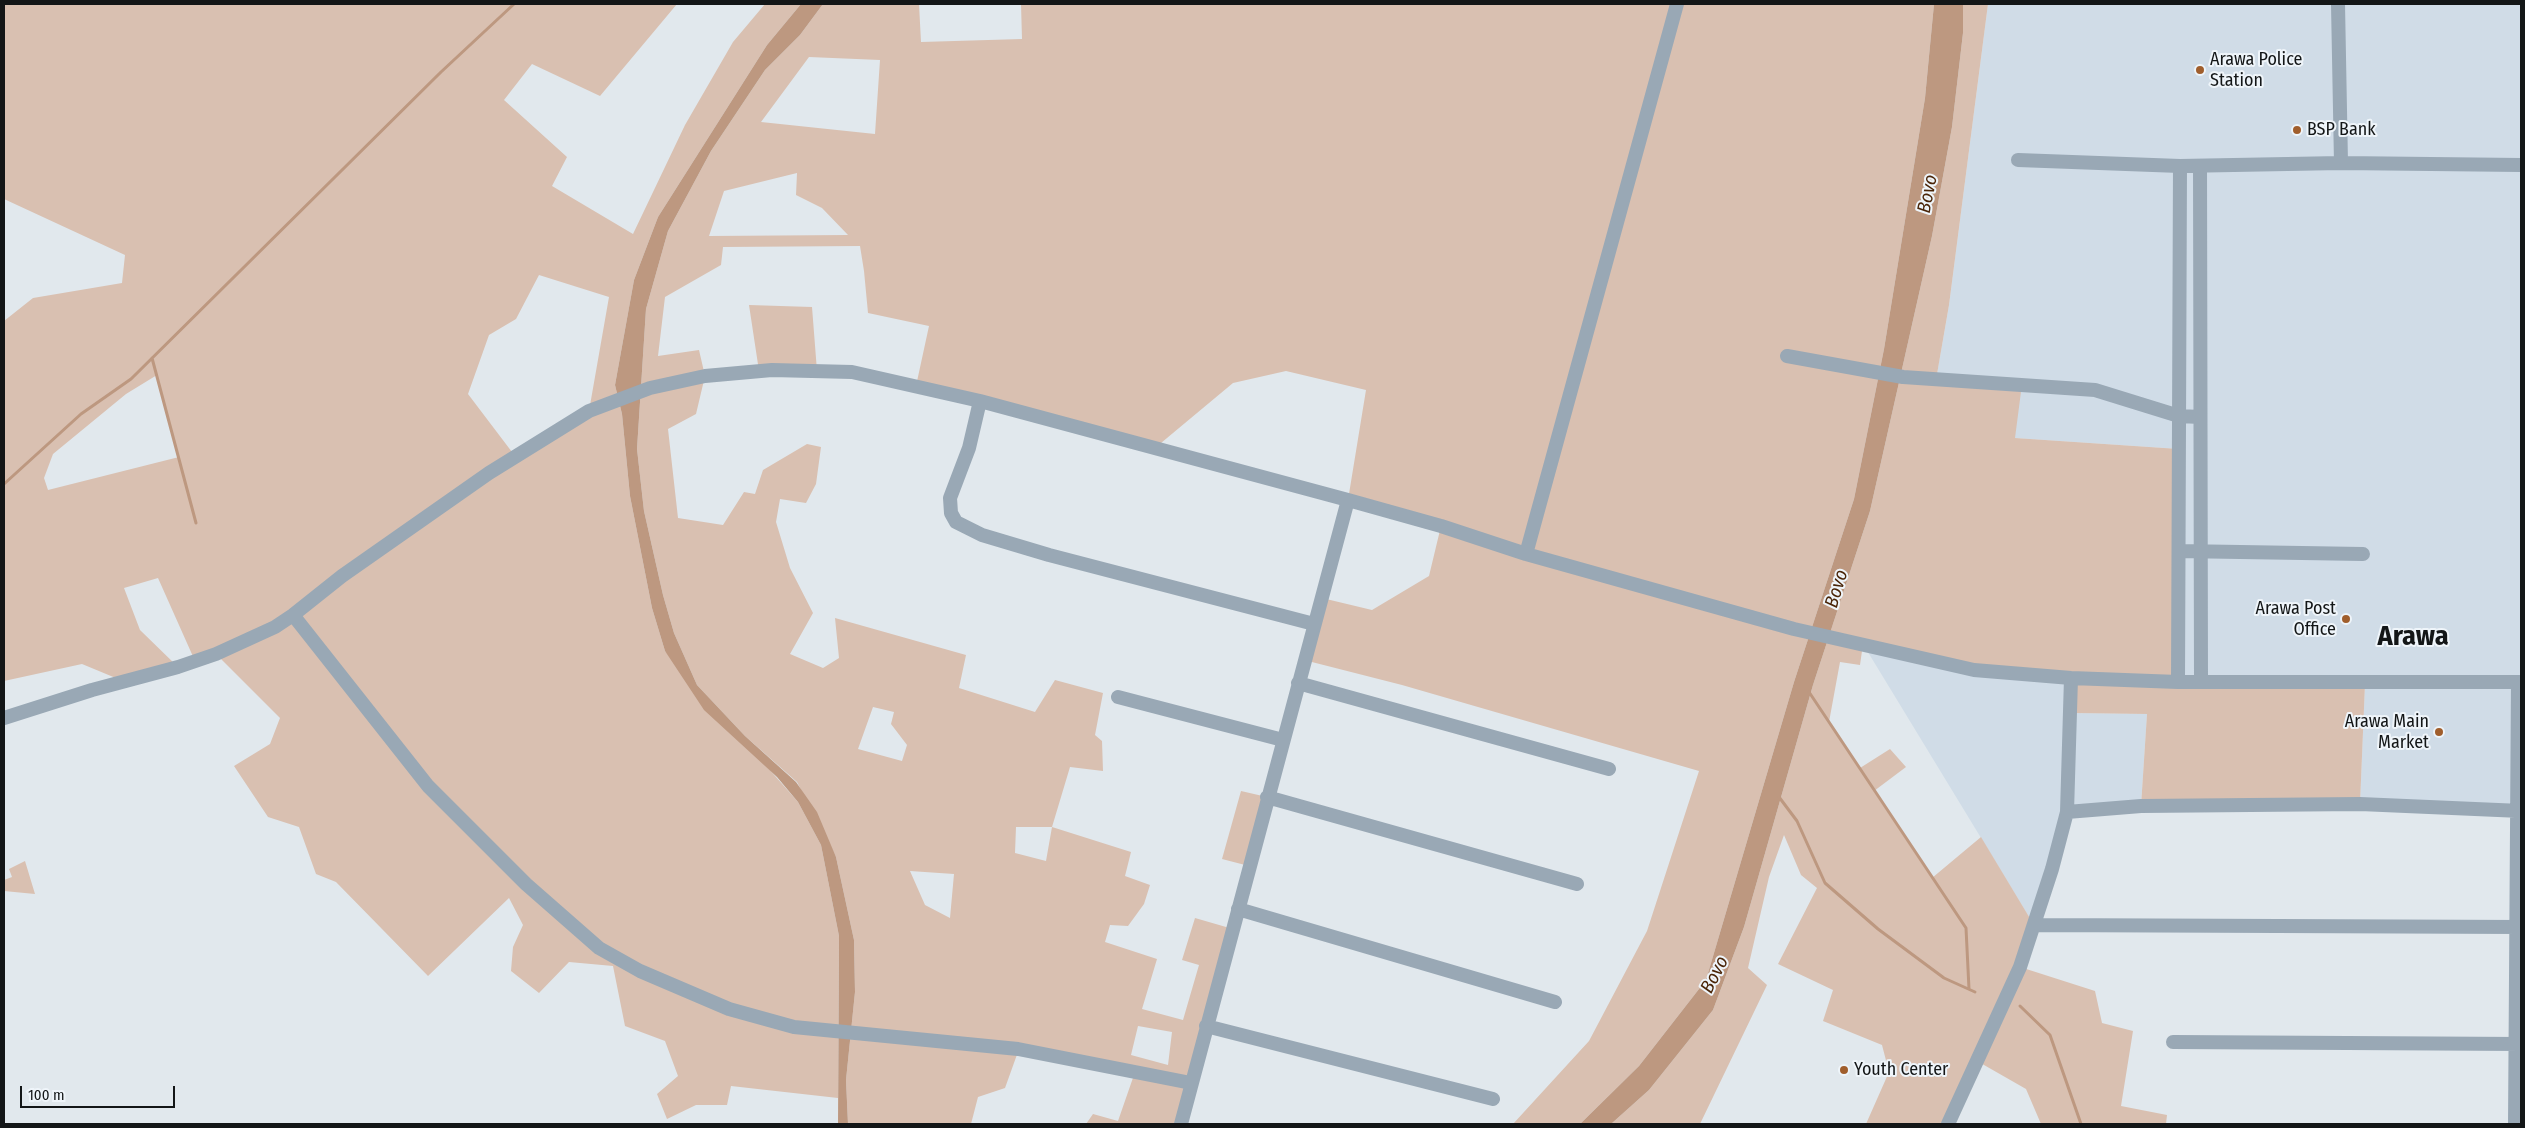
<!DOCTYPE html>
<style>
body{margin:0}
#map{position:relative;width:2525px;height:1128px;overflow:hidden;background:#e1e8ed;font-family:"Fira Sans Condensed",sans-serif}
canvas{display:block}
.frame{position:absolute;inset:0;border:5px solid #131617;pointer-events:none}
.scale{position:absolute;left:20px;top:1086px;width:155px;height:22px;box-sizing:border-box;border:2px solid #131617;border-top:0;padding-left:6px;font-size:15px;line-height:18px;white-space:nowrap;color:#131617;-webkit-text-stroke:4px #eff5fa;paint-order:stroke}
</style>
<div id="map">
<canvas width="2525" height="1128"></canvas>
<div class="frame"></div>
<div class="scale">100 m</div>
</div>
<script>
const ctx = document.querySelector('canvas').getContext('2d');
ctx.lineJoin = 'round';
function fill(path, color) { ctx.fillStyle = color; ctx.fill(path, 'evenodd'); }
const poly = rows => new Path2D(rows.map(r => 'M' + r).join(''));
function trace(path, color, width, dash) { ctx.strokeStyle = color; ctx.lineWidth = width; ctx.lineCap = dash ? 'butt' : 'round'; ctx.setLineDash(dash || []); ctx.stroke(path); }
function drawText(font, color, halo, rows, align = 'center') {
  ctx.font = font + ' "Fira Sans Condensed",sans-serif'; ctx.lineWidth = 4; ctx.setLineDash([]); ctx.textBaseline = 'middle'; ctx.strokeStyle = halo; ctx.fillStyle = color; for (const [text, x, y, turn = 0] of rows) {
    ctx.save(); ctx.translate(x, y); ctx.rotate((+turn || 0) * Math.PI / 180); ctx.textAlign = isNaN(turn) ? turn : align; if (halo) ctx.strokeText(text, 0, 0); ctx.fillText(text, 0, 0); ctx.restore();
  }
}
const built = poly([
 [1988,4,2521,4,2521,811,2360,804,2365,684,2178,682,2179,449,2015,438,1936,380,1949,305],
 [1863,644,2071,678,2071,713,2147,714,2141,806,2067,812,2034,925]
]);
const green = poly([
 [4,4,677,4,600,96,532,64,504,100,567,157,552,186,633,234,685,125,733,42,765,4,801,4,767,45,658,217,634,280,615,385,622,414,630,496,652,608,665,651,798,802,821,845,839,936,838,1098,731,1086,727,1105,696,1105,667,1119,657,1094,678,1076,665,1041,625,1026,613,966,569,962,539,993,511,971,513,947,523,925,509,898,428,976,336,882,316,874,299,827,268,817,234,766,270,744,280,718,216,654,195,661,158,578,124,588,140,630,178,667,123,681,82,664,4,681,4,321,33,298,122,283,125,255,4,199],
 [539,275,609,297,589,411,515,456,468,394,489,335,516,319],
 [157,375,179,457,48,490,44,478,53,454,126,394],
 [823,4,919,4,921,42,1022,39,1021,4,1934,4,1925,98,1884,349,1854,499,1794,682,1706,980,1639,1066,1580,1124,1513,1124,1589,1041,1647,931,1699,771,1402,685,1304,660,1322,598,1372,610,1429,576,1441,526,1348,500,1366,390,1286,371,1233,383,1155,448,916,386,929,326,868,313,864,271,860,246,723,247,721,265,665,297,658,356,699,350,705,376,696,414,668,429,678,518,723,525,744,492,755,494,763,470,807,444,821,447,816,484,806,503,780,499,776,522,790,568,813,613,790,654,823,668,839,658,835,618,966,655,959,688,1035,712,1055,680,1103,693,1095,735,1102,741,1103,771,1070,767,1052,827,1131,852,1125,876,1150,885,1144,904,1128,926,1110,925,1105,942,1157,959,1142,1009,1183,1020,1199,965,1182,960,1195,918,1233,929,1181,1124,1086,1124,1093,1114,1118,1121,1135,1072,1019,1049,1005,1088,978,1097,971,1124,848,1124,846,1080,855,992,854,940,836,857,797,782,745,736,697,685,674,633,663,595,644,511,637,449,646,309,668,231,711,151,765,70,800,35],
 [809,57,880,60,875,134,761,122],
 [797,173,796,195,822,208,848,235,709,236,724,191],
 [873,707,894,712,891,724,907,745,902,761,858,749],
 [1016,827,1052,827,1046,861,1015,853],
 [910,871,954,874,950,918,925,905],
 [1138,1026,1172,1032,1168,1065,1131,1055],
 [1963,4,1988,4,1949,305,1936,380,2022,384,2015,438,2179,449,2178,682,2365,684,2360,804,2141,806,2147,714,2071,713,2071,679,1974,670,1863,644,1860,665,1840,662,1829,722,1860,768,1890,749,1906,767,1874,791,1932,878,1981,837,2034,925,2020,967,2095,991,2102,1023,2133,1031,2121,1106,2167,1115,2166,1124,2041,1124,2026,1089,1977,1061,1948,1124,1866,1124,1889,1072,1882,1045,1823,1021,1833,990,1778,964,1817,888,1801,875,1784,835,1769,877,1748,968,1767,985,1700,1124,1611,1124,1649,1090,1713,1010,1744,927,1813,685,1870,511,1932,236,1952,127,1963,33],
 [749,305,812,307,817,371,759,371],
 [1241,791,1267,797,1249,866,1222,859],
 [25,861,35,894,4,891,4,880,12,877,9,869]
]);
const water = poly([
 [801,4,823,4,800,35,765,70,711,151,668,231,646,309,637,449,644,511,663,595,674,633,697,685,745,736,796,782,817,812,836,857,854,940,855,992,846,1080,848,1124,838,1124,839,936,821,845,798,802,777,777,704,710,665,651,652,608,630,496,622,414,615,385,634,280,658,217,767,45],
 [1934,4,1963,4,1963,33,1952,127,1932,236,1870,511,1813,685,1744,927,1713,1010,1649,1090,1611,1124,1580,1124,1639,1066,1706,980,1794,682,1854,499,1884,349,1925,98]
]);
const stream = poly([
 [152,358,196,523],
 [4,484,81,414,131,379,441,72,514,4],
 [1809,692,1966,928,1969,989],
 [1779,797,1797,821,1825,883,1878,929,1944,978,1975,992],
 [2020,1006,2050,1035,2081,1124]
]);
const minor = poly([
 [2338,4,2341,163],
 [2018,160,2180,166,2341,163,2521,165],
 [2200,166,2201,682],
 [1787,356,1903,377,2095,390,2179,416,2200,417],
 [980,401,969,448,950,498,951,513,956,522,982,535,1049,555,1314,624],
 [2179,551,2363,554],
 [1526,554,1677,4],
 [293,615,428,786,526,884,599,948,640,971,729,1009,794,1027,1018,1049,1191,1083],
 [2178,682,2180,166],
 [1298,683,1609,769],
 [1118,697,1283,740],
 [4,718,92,690,178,667,216,654,275,627,293,615,342,576,489,473,589,411,650,388,705,376,772,370,852,372,980,401,1348,500,1441,526,1526,554,1794,629,1974,670,2071,678,2178,682,2521,682],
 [1267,797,1577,884],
 [2067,812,2141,806,2360,804,2521,811],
 [1238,909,1555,1002],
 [2034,925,2521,927],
 [1206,1026,1493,1099],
 [2173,1042,2521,1044],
 [1181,1124,1348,500],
 [1948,1124,2020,967,2052,869,2067,812,2071,678],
 [2515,1124,2518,682]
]);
const markers = [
 [2200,70,5,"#a05e2c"],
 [2297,130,5,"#a05e2c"],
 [2346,619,5,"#a05e2c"],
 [2439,732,5,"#a05e2c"],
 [1844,1070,5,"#a05e2c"]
];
const poiNames = [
 ["Arawa Police",2210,60],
 ["Station",2210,81],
 ["BSP Bank",2307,130],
 ["Arawa Post",2336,609,"right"],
 ["Office",2336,630,"right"],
 ["Arawa Main",2429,722,"right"],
 ["Market",2429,743,"right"],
 ["Youth Center",1854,1070]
];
const waterNames = [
 ["Bovo",1928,194,-79],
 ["Bovo",1837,589,-73],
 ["Bovo",1715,975,-63]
];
const townNames = [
 ["Arawa",2413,637]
];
fill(built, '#d0dce7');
fill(green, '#d9c0b1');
fill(water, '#bd9880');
trace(stream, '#bd9880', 3);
trace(minor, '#99a8b5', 14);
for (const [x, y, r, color] of markers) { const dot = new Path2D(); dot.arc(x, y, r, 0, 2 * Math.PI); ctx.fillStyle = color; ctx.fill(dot); trace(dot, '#eff5fa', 2); }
drawText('18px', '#131617', '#eff5fa', poiNames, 'left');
drawText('italic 19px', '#4a2508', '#eff5fa', waterNames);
drawText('bold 28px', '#131617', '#eff5fa', townNames);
</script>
